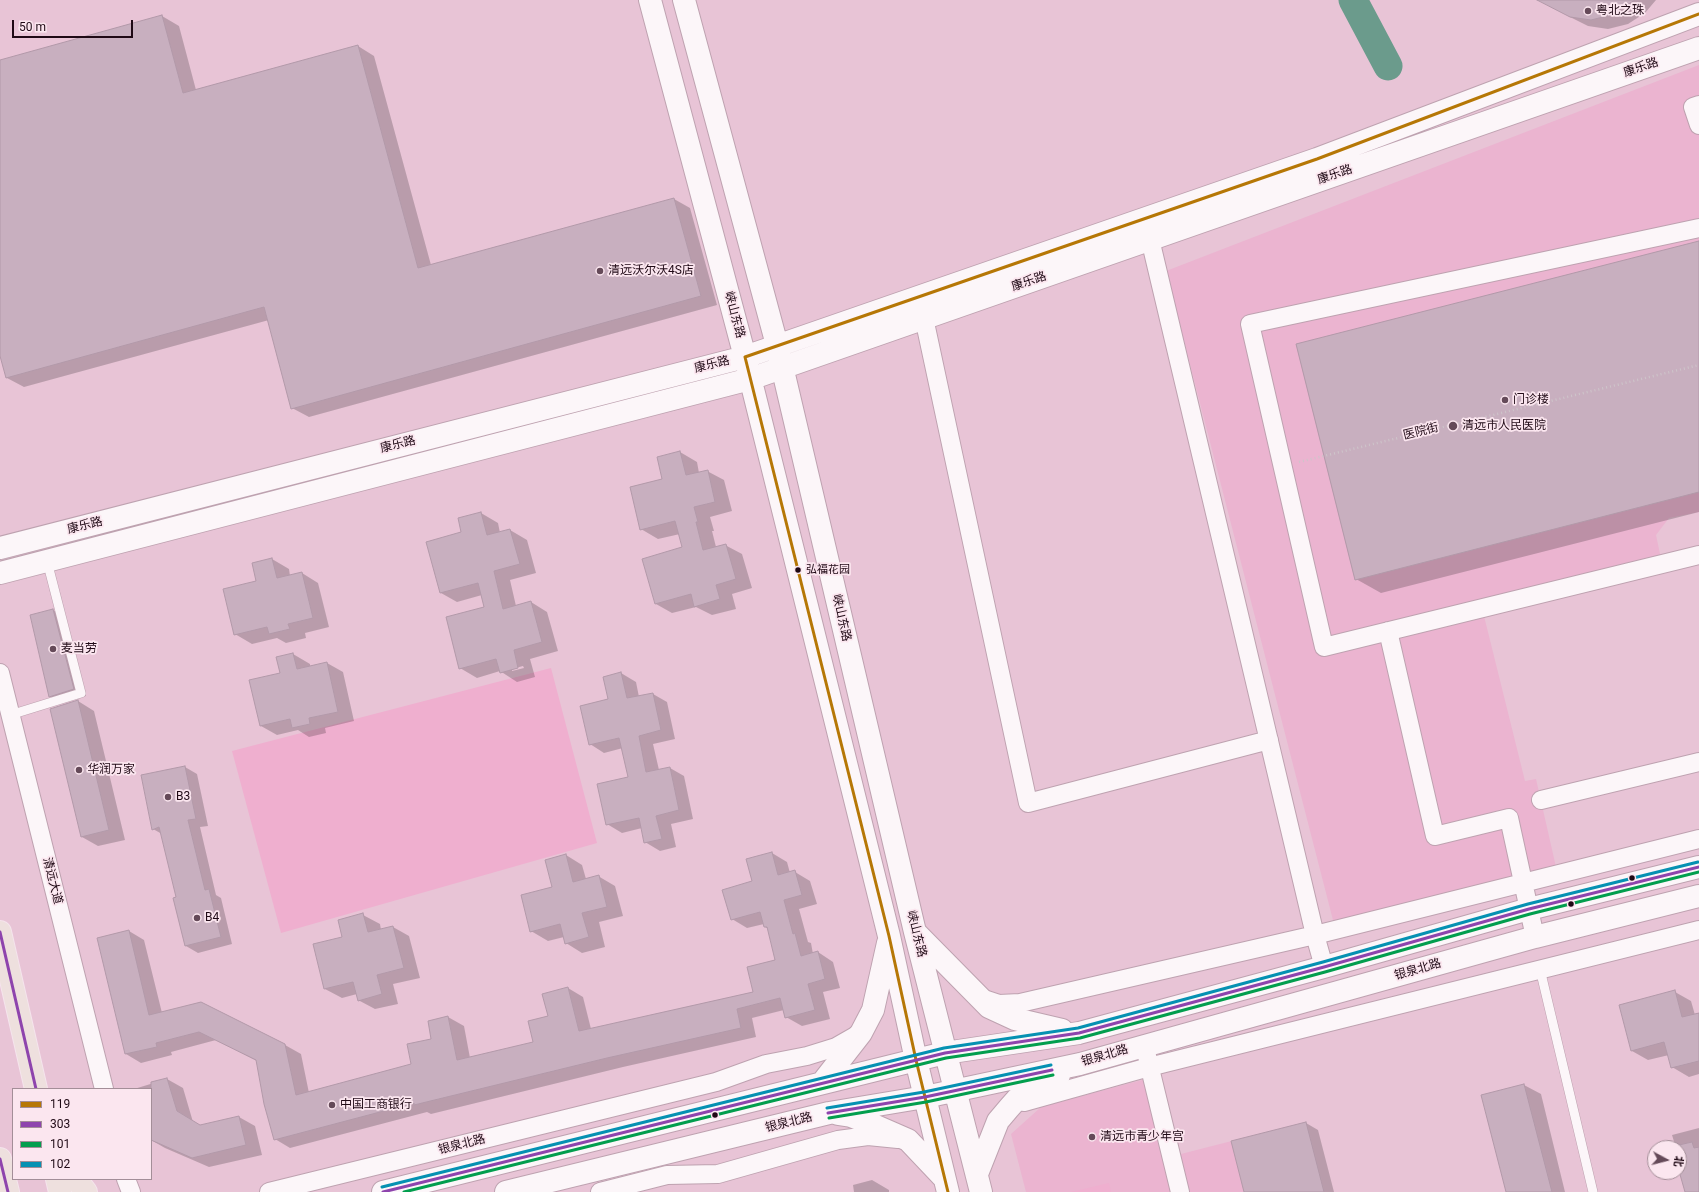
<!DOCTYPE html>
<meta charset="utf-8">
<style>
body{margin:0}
#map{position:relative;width:1699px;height:1192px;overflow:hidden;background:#e8c4d6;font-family:Roboto,"Noto Sans SC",sans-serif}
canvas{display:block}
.legend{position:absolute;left:12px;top:1088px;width:140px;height:92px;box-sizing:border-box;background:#fbe6ef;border:1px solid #a38e98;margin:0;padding:5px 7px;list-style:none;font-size:12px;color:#1f0915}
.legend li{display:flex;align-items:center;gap:8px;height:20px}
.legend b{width:20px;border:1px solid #a38e98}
.north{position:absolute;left:1647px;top:1140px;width:40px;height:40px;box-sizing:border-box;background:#fbe6ef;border:1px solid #a38e98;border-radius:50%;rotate:97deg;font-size:11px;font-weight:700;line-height:16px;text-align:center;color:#1f0915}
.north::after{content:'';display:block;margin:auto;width:14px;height:18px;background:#654a59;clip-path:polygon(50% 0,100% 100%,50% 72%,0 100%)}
.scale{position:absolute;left:12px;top:20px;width:121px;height:18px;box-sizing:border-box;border:2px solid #1f0915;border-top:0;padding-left:5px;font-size:12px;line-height:14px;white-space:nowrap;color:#1f0915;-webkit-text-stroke:3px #fbe6ef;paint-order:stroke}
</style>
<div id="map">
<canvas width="1699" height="1192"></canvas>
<ul class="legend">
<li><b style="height:5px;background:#b67706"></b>119</li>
<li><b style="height:5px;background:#8e44ad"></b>303</li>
<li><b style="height:5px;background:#029e4e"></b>101</li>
<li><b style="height:5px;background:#0591b2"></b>102</li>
</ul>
<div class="north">北</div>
<div class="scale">50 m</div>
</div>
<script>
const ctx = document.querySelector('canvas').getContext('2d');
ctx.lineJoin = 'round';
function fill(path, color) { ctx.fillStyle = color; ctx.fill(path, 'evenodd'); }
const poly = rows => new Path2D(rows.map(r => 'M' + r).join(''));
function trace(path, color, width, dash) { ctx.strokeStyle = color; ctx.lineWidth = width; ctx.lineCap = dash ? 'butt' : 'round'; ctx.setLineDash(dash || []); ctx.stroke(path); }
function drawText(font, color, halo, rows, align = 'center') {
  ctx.font = font + ' Roboto,"Noto Sans SC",sans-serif'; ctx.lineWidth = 3.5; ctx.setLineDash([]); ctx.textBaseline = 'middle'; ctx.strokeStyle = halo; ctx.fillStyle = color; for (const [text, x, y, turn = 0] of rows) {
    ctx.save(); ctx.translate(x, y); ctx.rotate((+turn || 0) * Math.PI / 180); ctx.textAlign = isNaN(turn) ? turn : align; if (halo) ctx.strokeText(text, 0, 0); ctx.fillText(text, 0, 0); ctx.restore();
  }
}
const built = poly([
 [1699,65,1699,512,1669,518,1656,535,1664,573,1484,616,1525,781,1536,779,1556,867,1334,924,1166,271],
 [1157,1076,1177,1155,1306,1122,1324,1192,1026,1192,1011,1134,1041,1107]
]);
const green = poly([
 [551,668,597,843,281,933,232,751],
 [1109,1183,1111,1192,1071,1192]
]);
const shadow = poly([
 [1546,0,1656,0,1645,13,1628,24,1608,29,1588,26,1570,17],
 [162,16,179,26,196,90,358,46,374,56,431,265,674,199,690,208,717,305,309,417,292,408,269,320,24,387,7,378,0,352,0,61],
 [1699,242,1699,512,1381,593,1356,579],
 [680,452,697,462,699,473,707,471,724,480,732,511,710,517,714,531,712,531,716,547,725,545,742,554,752,588,732,594,736,609,712,615,696,607,672,613,656,604,684,548,680,534,658,539,641,529,664,480],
 [481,513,498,523,500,533,510,530,527,540,536,573,510,580,516,606,531,602,547,612,558,651,530,659,535,677,517,682,500,671,477,678,460,668,485,608,482,595,457,602,441,593,463,533],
 [523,666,524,668,512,671,512,669],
 [272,559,289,569,290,576,302,573,318,583,329,627,305,633,306,638,286,643,277,638,252,644,235,634,257,582],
 [53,610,66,618,86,696,62,703,50,696],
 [293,654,310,664,310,667,327,663,343,672,354,721,325,728,326,733,309,737,298,730,277,735,261,726,281,674],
 [621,673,636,682,639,697,653,694,667,702,675,739,653,744,659,770,670,768,684,776,693,819,671,824,676,847,660,851,645,842,642,828,622,833,607,824,629,778,623,748,604,753,590,744],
 [78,701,94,711,125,840,98,846,82,837],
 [185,767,197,774,208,826,200,827,216,895,221,898,232,944,198,953,186,946,178,898,162,834,153,829],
 [772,853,787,862,790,873,795,872,810,881,817,904,799,909,808,942,811,943,813,954,818,952,833,962,840,988,823,992,830,1019,802,1026,786,1017,784,1010,752,1018,756,1037,623,1067,431,1114,427,1112,290,1148,275,1139,257,1061,216,1040,171,1052,172,1055,141,1063,126,1054,129,931,144,940,162,1013,285,1045,301,1054,309,1093,412,1065,433,1040,429,1022,448,1017,464,1026,470,1058,535,1042,568,988,583,997,591,1029,754,992,777,961,769,929,765,927,764,924,747,928,732,919],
 [566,855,582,865,586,879,598,876,615,886,623,916,599,922,605,947,582,953,566,943,564,937,548,941,531,931,553,887],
 [363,915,380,924,381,930,393,927,409,936,420,978,393,984,398,1004,375,1009,358,1000,357,994,342,998,325,989,343,938],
 [1675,992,1691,1001,1695,1015,1699,1014,1699,1074,1689,1077,1672,1067,1669,1055,1648,1060,1632,1051],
 [167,1079,183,1088,193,1122,200,1126,239,1117,255,1126,262,1155,209,1167,165,1148,151,1140,151,1089,134,1089],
 [1524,1085,1541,1094,1565,1192,1507,1192,1483,1095],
 [1306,1123,1318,1130,1334,1192,1245,1192],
 [1699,1128,1699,1192,1686,1192,1679,1167,1679,1148,1676,1148,1672,1135],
 [872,1180,889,1190,889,1192,854,1192,853,1185]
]);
const river = poly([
 [1353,0,1388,66]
]);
const building = poly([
 [1537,0,1635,0,1611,15,1591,20,1570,17,1537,0],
 [162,15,183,93,358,45,418,268,674,198,701,296,291,409,264,307,6,378,0,356,0,60,162,15],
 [1699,241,1699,492,1355,580,1296,344,1699,241],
 [680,451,686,475,708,470,715,502,694,507,698,522,696,522,703,550,726,544,736,579,716,585,720,599,694,607,691,594,655,604,642,559,682,547,675,521,640,530,630,487,662,479,657,457,680,451],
 [481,512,487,535,510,529,520,564,494,571,503,609,531,601,542,642,514,650,518,668,500,673,496,659,459,669,446,617,484,607,478,583,440,593,426,542,461,532,458,518,481,512],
 [272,558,277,578,302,572,313,618,288,624,290,629,269,634,267,627,234,635,223,589,256,581,252,563,272,558],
 [53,609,74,689,49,697,30,615,53,609],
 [293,653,297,669,327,662,338,712,309,718,310,724,292,728,290,719,260,726,249,680,280,673,276,657,293,653],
 [621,672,627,698,653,693,661,730,639,736,646,772,670,767,679,810,656,816,662,839,644,843,639,818,606,825,597,784,628,777,619,738,589,745,580,706,608,699,603,677,621,672],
 [78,700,109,830,81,837,50,709,78,700],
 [185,766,196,819,188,820,205,890,209,889,221,937,185,946,173,898,176,897,159,827,152,830,141,775,185,766],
 [772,852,778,875,795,870,802,895,784,900,793,934,795,933,801,956,818,951,825,979,808,984,815,1010,785,1018,780,998,737,1009,741,1028,607,1058,414,1105,414,1103,274,1140,264,1104,256,1060,199,1032,156,1043,157,1047,125,1054,97,938,129,930,149,1015,201,1002,285,1044,296,1095,411,1064,407,1044,431,1039,428,1021,448,1016,457,1060,533,1042,528,1021,548,1016,542,994,568,987,579,1031,753,992,747,967,775,960,767,927,764,927,760,912,731,920,722,890,752,881,746,859,772,852],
 [566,854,573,882,599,875,607,907,582,913,589,937,565,944,560,924,530,932,521,895,552,887,545,860,566,854],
 [363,913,368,932,393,926,404,968,377,975,382,994,358,1001,353,982,324,989,313,944,342,937,338,920,363,913],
 [1675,990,1682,1017,1699,1013,1699,1061,1671,1068,1664,1042,1631,1051,1619,1005,1675,990],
 [167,1078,177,1111,200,1125,239,1116,246,1145,192,1158,151,1140,151,1082,167,1078],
 [1524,1084,1552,1192,1506,1192,1481,1095,1524,1084],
 [1306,1122,1324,1192,1244,1192,1231,1141,1306,1122],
 [1692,1142,1694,1148,1699,1147,1699,1192,1685,1192,1679,1171,1679,1145,1692,1142]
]);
const path = poly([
 [1299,462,1699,365]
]);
const lane = poly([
 [10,715,81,693,47,561],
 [1540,969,1593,1192]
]);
const street = poly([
 [1699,105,1693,107,1699,125],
 [1699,228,1250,324,1324,647,1699,555],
 [1150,239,1315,935,1324,967],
 [924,318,1028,803,1269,740],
 [1388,631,1435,836,1509,818,1535,937],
 [0,673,104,1089],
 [1541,800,1699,762],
 [987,1000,999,1004,1020,1003,1315,935,1699,839],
 [1147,1056,1180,1192],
 [1024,1102,1149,1067,1699,930],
 [126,1179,131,1192],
 [269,1192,716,1082,766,1064,807,1056,836,1047,857,1035],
 [600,1192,667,1175,718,1174,838,1140,868,1136,898,1139]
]);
const secondary = poly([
 [650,0,745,357,889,936,916,1060,948,1192],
 [684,0,777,345,915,932,981,1192],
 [0,548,745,357,1317,159,1699,14],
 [0,573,750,379,1699,48],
 [916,933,989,1007,1015,1019,1062,1030],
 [822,1083,861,1033,873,1010,888,943],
 [838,1114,851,1116,869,1123,908,1140,943,1177],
 [977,1174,998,1121,1009,1108,1017,1099,1059,1075],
 [383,1192,916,1060,945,1053,1079,1033,1324,967,1529,909,1699,867],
 [506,1192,829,1113,925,1097,1080,1064,1535,937,1699,896]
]);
const highway = poly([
 [0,932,36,1089],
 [0,1159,8,1192],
 [57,1179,60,1192],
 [76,1179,86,1192]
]);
const bus1 = poly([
 [948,1192,916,1060,889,936,745,357,1317,159,1699,14]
]);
const bus2 = poly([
 [0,932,36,1089],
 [828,1113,925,1097,1052,1070],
 [0,1159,8,1192],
 [383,1192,945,1053,1079,1033,1324,967,1529,909,1699,867]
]);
const bus3 = poly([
 [829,1118,926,1102,1053,1075],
 [404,1192,946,1058,1080,1038,1325,972,1530,914,1699,872]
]);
const bus4 = poly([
 [827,1108,924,1092,1051,1065],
 [382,1187,944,1048,1078,1028,1323,962,1528,904,1698,862]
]);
const markers = [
 [1588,11,4,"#654a59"],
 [600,271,4,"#654a59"],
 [1505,400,4,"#654a59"],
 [1453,426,5,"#654a59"],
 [798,570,3.5,"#1f0915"],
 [53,649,4,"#654a59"],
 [79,770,4,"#654a59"],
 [168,797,4,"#654a59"],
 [1632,878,3.5,"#1f0915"],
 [1571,904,3.5,"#1f0915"],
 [197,918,4,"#654a59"],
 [332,1105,4,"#654a59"],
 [715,1115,3.5,"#1f0915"],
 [1092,1137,4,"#654a59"]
];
const busNames = [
 ["弘福花园",806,570]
];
const poiNames = [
 ["粤北之珠",1596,11],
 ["清远沃尔沃4S店",608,271],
 ["门诊楼",1513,400],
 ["清远市人民医院",1462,426],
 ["麦当劳",61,649],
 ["华润万家",87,770],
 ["B3",176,797],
 ["B4",205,918],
 ["中国工商银行",340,1105],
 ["清远市青少年宫",1100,1137]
];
const streetNames = [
 ["康乐路",1641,68,-19],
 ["康乐路",1335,175,-19],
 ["康乐路",1029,282,-19],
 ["峡山东路",734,315,75],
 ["康乐路",712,365,-14],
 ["医院街",1421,432,-14],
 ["康乐路",398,445,-14],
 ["康乐路",85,526,-14],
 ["峡山东路",841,618,77],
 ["清远大道",52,881,76],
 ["峡山东路",916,934,76],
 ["银泉北路",1418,970,-16],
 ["银泉北路",1105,1056,-16],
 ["银泉北路",789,1123,-14],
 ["银泉北路",462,1145,-14]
];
fill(built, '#ebb4d0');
fill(green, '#efafcf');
fill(shadow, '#0003');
trace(river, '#6b9b8c', 29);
fill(building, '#c8afbf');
trace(building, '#b299a9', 1);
trace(lane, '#bea2b0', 10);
trace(street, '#bea2b0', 20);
trace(secondary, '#bea2b0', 24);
trace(highway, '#f5e4ed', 24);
trace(path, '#cec5ca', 2.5, [1, 3]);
trace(lane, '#fcf6f9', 9);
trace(street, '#fcf6f9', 18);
trace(secondary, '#fcf6f9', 22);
trace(highway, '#eee0de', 22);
trace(bus1, '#b67706', 3);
trace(bus2, '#8e44ad', 3);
trace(bus3, '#029e4e', 3);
trace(bus4, '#0591b2', 3);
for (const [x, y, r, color] of markers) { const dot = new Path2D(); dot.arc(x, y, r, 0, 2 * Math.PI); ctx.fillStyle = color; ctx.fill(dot); trace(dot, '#fbe6ef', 1.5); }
drawText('11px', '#1f0915', '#fbe6ef', busNames, 'left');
drawText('12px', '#1f0915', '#fbe6ef', poiNames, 'left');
drawText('12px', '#1f0915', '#fbe6ef', streetNames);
</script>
